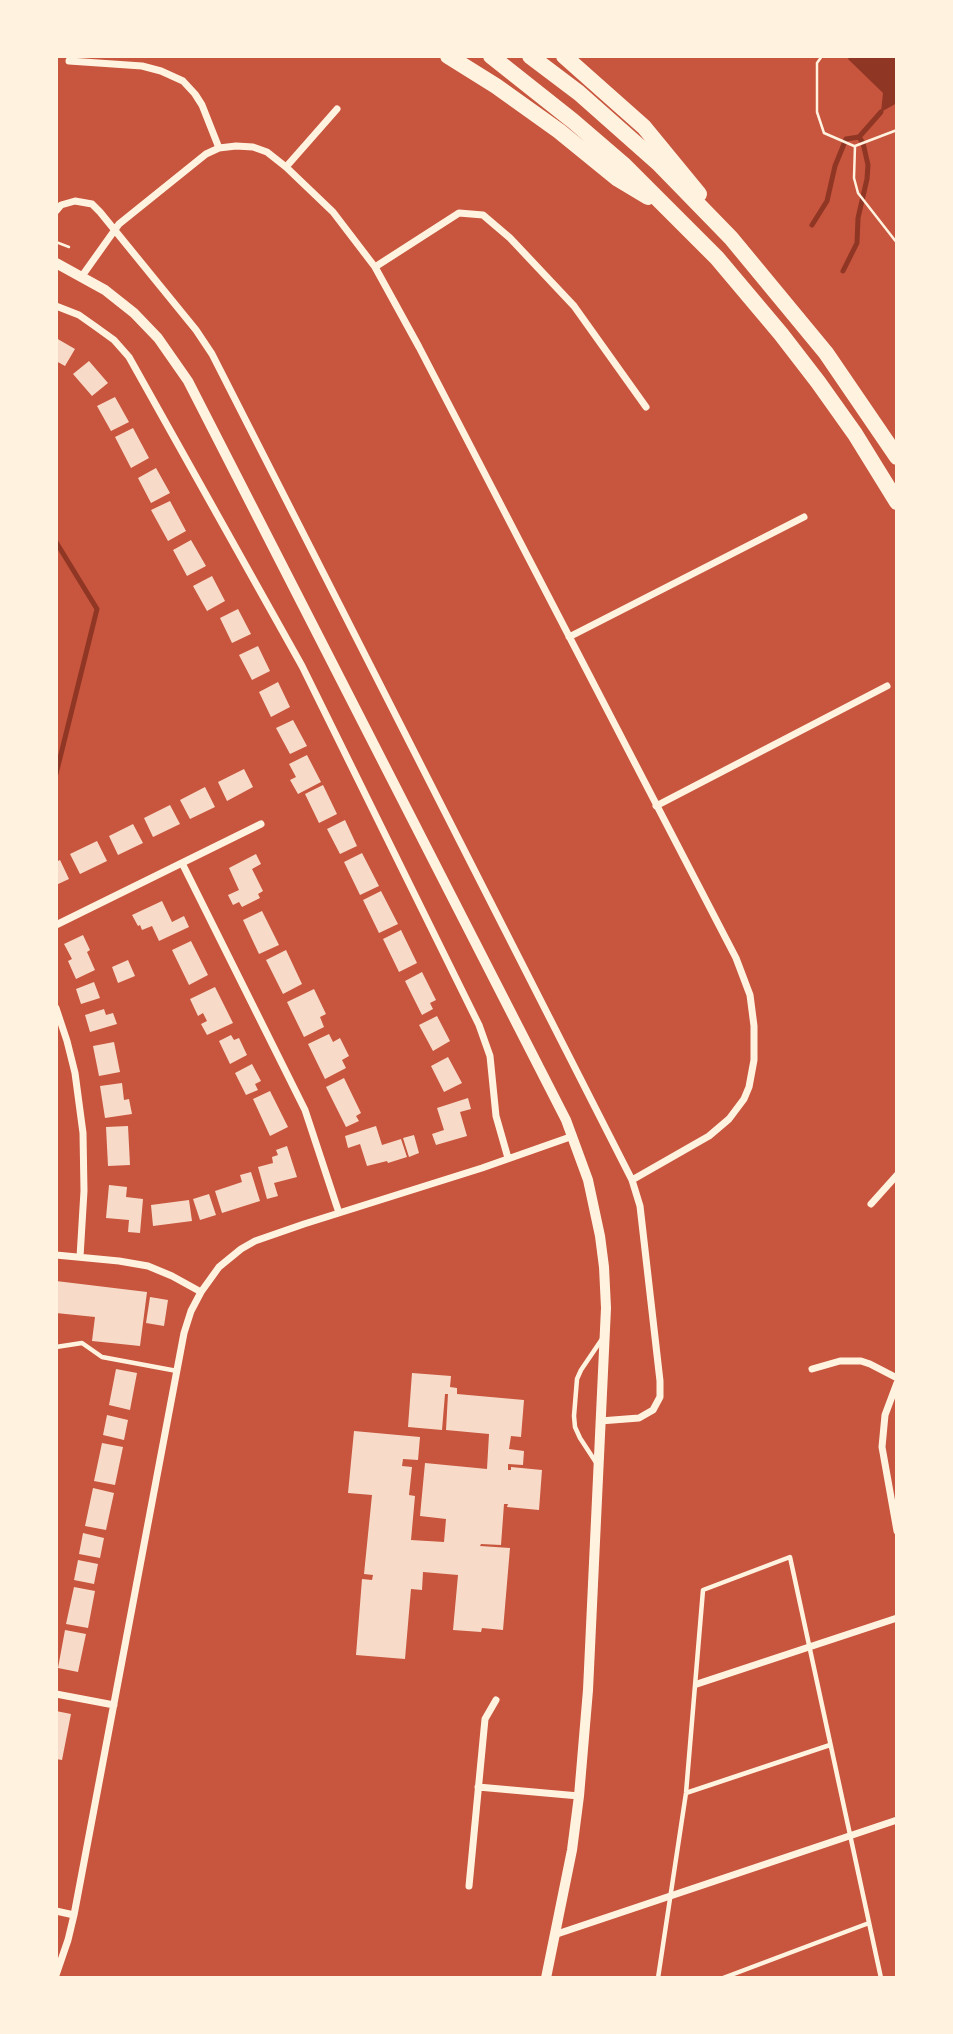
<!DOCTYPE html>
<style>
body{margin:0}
#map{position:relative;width:953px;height:2034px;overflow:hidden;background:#c8553d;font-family:Lato,sans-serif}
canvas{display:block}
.frame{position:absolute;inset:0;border:58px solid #fff3e0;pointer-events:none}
</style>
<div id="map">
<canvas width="953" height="2034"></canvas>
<div class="frame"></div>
</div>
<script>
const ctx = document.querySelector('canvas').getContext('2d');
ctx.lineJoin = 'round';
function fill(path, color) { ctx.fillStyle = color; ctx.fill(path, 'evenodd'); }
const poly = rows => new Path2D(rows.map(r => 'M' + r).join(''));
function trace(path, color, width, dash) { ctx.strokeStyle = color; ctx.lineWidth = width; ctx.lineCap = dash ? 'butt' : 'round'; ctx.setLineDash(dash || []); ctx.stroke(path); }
const water = poly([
 [850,56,897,56,897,103,881,112,883,93,848,59]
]);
const stream = poly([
 [812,225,827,201,835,166,846,139,859,137],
 [843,271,857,243,858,218,867,179,868,165,863,143,859,137,881,112],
 [56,542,97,609,56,774]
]);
const building = poly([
 [56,338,75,349,65,366,56,361],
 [89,361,108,383,92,396,73,374],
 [115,397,129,422,111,431,97,406],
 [133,428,149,458,131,468,115,437],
 [156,468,170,493,151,503,138,478],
 [170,501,186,531,168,541,151,510],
 [191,540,206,566,187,576,173,550],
 [212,576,225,601,207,611,193,586],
 [238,609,251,634,232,643,220,618],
 [258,646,270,671,252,680,239,655],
 [278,682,290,707,271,717,259,692],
 [293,720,307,746,290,754,276,728],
 [307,755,321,782,298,794,290,780,296,777,289,764],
 [244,769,253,787,227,801,218,782],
 [323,785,337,814,319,823,305,794],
 [205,787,215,807,190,819,180,800],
 [170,805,180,824,153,837,144,818],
 [345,820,357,846,340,854,327,829],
 [133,824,143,843,118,855,109,836],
 [97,841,107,861,80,874,70,854],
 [362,853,379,886,360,895,344,862],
 [256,854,261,864,252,869,263,891,258,894,260,898,242,907,239,902,233,905,228,895,239,890,229,868],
 [60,860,69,879,56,885,56,862],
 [381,891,398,924,379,933,363,900],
 [162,901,172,922,184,916,189,927,159,941,152,926,142,930,140,925,138,926,132,915],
 [262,911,279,945,259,954,243,920],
 [401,930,417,963,399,972,383,939],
 [83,935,90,950,87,952,95,970,76,979,68,961,72,959,64,944],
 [191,941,208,975,189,985,172,950],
 [286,950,302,984,283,994,266,960],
 [128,960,135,976,118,983,112,967],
 [422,972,436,1000,430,1003,433,1009,422,1015,405,981],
 [94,982,100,998,81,1004,76,989],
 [215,987,233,1023,207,1035,201,1024,207,1021,203,1013,198,1016,190,999],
 [314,989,326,1014,320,1017,324,1027,304,1037,287,1002],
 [104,1009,106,1015,113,1013,117,1024,90,1032,85,1015],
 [437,1016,450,1041,433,1051,419,1025],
 [329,1034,333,1042,340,1038,349,1056,342,1060,346,1068,325,1079,308,1044],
 [231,1035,234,1040,239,1038,247,1055,230,1064,219,1041],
 [114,1042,120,1072,99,1076,93,1046],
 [448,1057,462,1083,444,1092,431,1066],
 [252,1064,261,1081,255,1084,258,1090,246,1095,235,1073],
 [344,1078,361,1113,356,1116,359,1121,346,1127,326,1087],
 [122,1083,124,1100,129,1099,132,1114,105,1118,100,1086],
 [270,1091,288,1127,270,1136,253,1099],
 [468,1098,471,1109,460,1112,467,1136,436,1145,432,1134,444,1130,437,1108],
 [128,1126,130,1165,108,1166,106,1127],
 [376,1126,382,1145,401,1139,407,1157,388,1163,387,1161,367,1166,360,1144,348,1148,345,1136],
 [414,1135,419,1153,409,1157,403,1138],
 [287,1146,297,1177,274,1183,278,1196,267,1199,258,1167,273,1163,272,1157,278,1155,276,1150],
 [251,1172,260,1201,222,1213,215,1191,242,1182,240,1175],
 [109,1185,127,1187,126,1197,143,1199,140,1233,128,1232,129,1220,106,1218],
 [209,1194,216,1215,200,1220,193,1199],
 [189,1200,192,1221,153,1226,151,1205],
 [56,1281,147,1292,140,1346,92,1341,95,1317,56,1313],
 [150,1297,168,1300,164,1326,146,1323],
 [116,1369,137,1373,130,1410,109,1405],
 [412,1373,451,1376,450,1387,457,1388,457,1394,524,1400,521,1437,511,1436,509,1449,524,1451,523,1465,508,1464,508,1470,511,1470,511,1467,542,1470,539,1510,507,1507,508,1504,504,1504,501,1545,481,1544,480,1546,510,1548,503,1630,482,1628,481,1632,453,1630,458,1575,423,1572,422,1590,411,1589,405,1659,356,1655,362,1579,372,1580,373,1575,364,1574,372,1495,348,1493,354,1431,420,1437,418,1460,403,1459,402,1466,412,1467,409,1495,415,1496,411,1540,444,1542,446,1519,420,1516,425,1463,487,1469,489,1434,446,1430,448,1394,445,1394,442,1430,408,1427],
 [107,1415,128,1420,124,1440,103,1435],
 [102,1443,123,1447,115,1485,94,1481],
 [93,1488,114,1493,106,1530,85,1526],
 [83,1533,104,1538,100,1558,79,1554],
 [78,1560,98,1564,94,1584,74,1580],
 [74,1587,95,1591,88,1628,66,1624],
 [65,1630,86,1634,78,1672,58,1668],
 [56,1711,71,1714,62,1760,56,1759]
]);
const path = poly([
 [822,56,817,63,817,112,824,133,854,146],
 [897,130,855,146,854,178,858,193,897,243],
 [56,242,69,247]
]);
const service = poly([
 [56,1347,82,1343,102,1357,177,1371],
 [597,1464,580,1438,575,1427,574,1416,577,1379,581,1370,602,1339],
 [686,1793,830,1745],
 [658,1978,686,1793,703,1590,790,1557,881,1978],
 [723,1978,869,1923]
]);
const minor = poly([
 [69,61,142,66,161,71,183,81,195,94,202,105,219,148],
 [286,167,337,109],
 [56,211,61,205,75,201,92,204,100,212,196,330,212,354,632,1180,640,1206,660,1381,660,1397,653,1410,639,1418,600,1421],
 [375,267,459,213,483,215,510,238,574,306,646,407],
 [82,276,119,224,206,154,219,148,236,146,253,147,267,152,286,167,333,212,375,267,419,347,736,958,750,995,754,1026,754,1060,749,1087,744,1099,729,1119,709,1136,632,1180],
 [56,306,79,315,96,327,114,340,129,357,302,666,479,1025,490,1056,496,1116,508,1158],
 [569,637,804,517],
 [656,806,887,686],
 [182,863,305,1110,339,1213],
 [56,925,261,824],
 [56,1008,67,1041,75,1073,83,1133,84,1191,80,1257],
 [871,1204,897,1175],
 [56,1255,119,1261,148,1266,172,1276,201,1292],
 [812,1369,840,1361,861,1361,870,1364,897,1378],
 [897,1383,885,1415,882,1447,897,1531],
 [697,1684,897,1618],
 [56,1694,114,1705],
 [478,1787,579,1796],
 [469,1886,485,1719,496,1700],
 [56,1911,74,1915],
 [554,1935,897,1820],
 [56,1975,68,1940,74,1915,184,1333,191,1311,201,1292,219,1267,241,1249,255,1241,304,1224,482,1168,573,1136]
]);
const tertiary = poly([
 [56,263,105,290,134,313,158,338,188,381,566,1120,588,1180,600,1236,604,1267,606,1308,588,1690,579,1796,572,1850,546,1978]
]);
const trunk = poly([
 [448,56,496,86,559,131,618,179,648,197],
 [491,56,573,121,623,164,717,258,781,334,818,382,855,434,897,502],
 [530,56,579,93,658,163,731,238,826,353,897,457],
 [564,56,644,127,699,194]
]);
fill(water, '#8f3625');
trace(stream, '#8f3625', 5);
fill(building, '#f7dbc8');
trace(path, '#fff3e0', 2.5);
trace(service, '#fff3e0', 4.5);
trace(minor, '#fff3e0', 7);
trace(tertiary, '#fff3e0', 10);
trace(trunk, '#fff3e0', 16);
</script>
